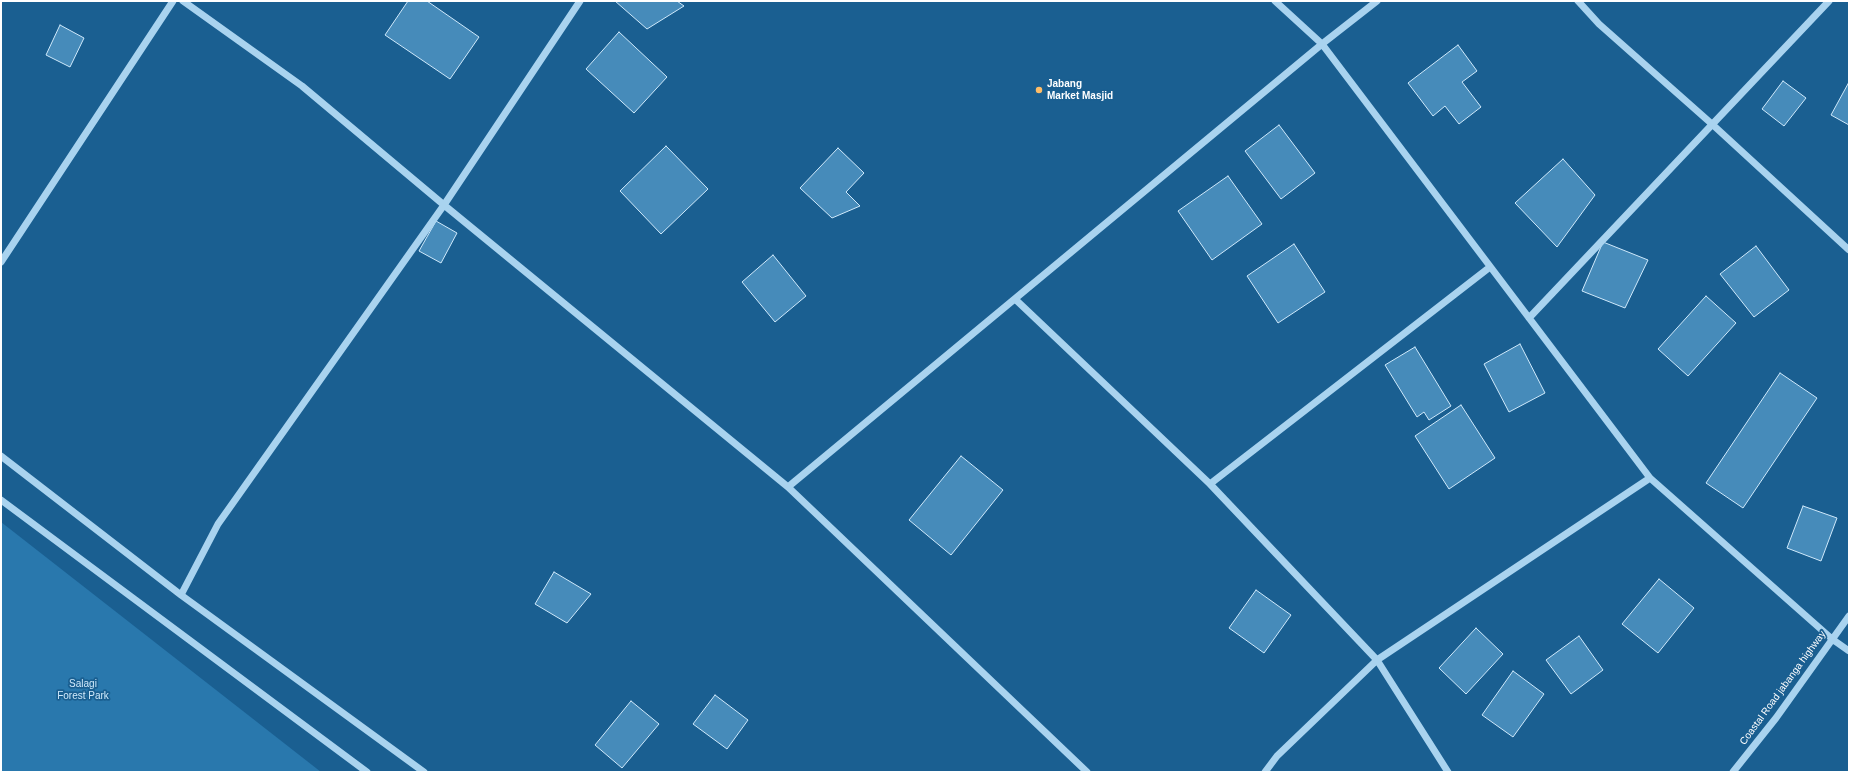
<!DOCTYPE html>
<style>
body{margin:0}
#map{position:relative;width:1850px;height:773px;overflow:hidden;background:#1a5f91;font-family:Arial,sans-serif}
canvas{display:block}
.frame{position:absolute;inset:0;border:2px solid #fff;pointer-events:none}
</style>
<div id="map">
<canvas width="1850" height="773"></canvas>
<div class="frame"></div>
</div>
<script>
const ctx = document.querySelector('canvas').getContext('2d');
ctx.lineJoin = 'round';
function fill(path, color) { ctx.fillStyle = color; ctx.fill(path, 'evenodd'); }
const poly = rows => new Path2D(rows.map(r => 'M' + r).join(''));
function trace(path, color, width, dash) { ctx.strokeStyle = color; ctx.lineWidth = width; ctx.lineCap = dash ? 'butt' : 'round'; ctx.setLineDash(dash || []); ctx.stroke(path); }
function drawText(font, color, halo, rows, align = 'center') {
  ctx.font = font + ' Arial,sans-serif'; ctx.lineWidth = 3.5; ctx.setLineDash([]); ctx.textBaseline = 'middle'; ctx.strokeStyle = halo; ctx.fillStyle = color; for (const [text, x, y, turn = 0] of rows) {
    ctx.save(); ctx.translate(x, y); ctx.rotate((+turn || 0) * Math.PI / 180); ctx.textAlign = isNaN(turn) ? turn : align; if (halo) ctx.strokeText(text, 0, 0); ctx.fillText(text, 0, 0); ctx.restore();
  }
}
const green = poly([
 [1,522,321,772,1,772]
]);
const building = poly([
 [408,1,427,1,479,37,450,79,385,35,408,1],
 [615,1,677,1,684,6,647,29,615,1],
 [60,25,84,38,70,67,46,55,60,25],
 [619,32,667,77,634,113,586,69,619,32],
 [1458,45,1477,71,1462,82,1481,107,1459,124,1445,106,1433,116,1408,83,1458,45],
 [1783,81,1806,98,1784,126,1762,109,1783,81],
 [1849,82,1849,125,1831,115,1849,82],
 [1279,125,1315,173,1281,199,1245,151,1279,125],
 [666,146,708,189,661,234,620,191,666,146],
 [838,148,864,173,846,192,860,206,832,218,800,188,838,148],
 [1563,159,1595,195,1557,247,1515,203,1563,159],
 [1228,176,1262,224,1212,260,1178,211,1228,176],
 [436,221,457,233,441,263,419,251,436,221],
 [1603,242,1648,260,1625,308,1582,291,1603,242],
 [1294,244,1325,292,1278,323,1247,276,1294,244],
 [1756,246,1789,290,1754,317,1720,274,1756,246],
 [773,255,806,296,775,322,742,282,773,255],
 [1706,296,1736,323,1688,376,1658,349,1706,296],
 [1520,344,1545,393,1509,412,1484,364,1520,344],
 [1415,347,1451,406,1429,420,1424,412,1417,417,1385,365,1415,347],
 [1780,373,1817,398,1743,508,1706,483,1780,373],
 [1461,405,1495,458,1449,489,1415,436,1461,405],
 [961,456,1003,490,951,555,909,520,961,456],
 [1803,506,1837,518,1821,561,1787,548,1803,506],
 [554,572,591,594,567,623,535,604,554,572],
 [1659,579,1694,608,1658,653,1622,624,1659,579],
 [1256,590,1291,615,1264,653,1229,628,1256,590],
 [1476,628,1503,654,1466,694,1439,668,1476,628],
 [1579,636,1603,670,1571,694,1546,660,1579,636],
 [1513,671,1544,694,1513,737,1482,715,1513,671],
 [715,695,748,720,727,749,693,724,715,695],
 [631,701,659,724,622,768,595,745,631,701]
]);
const minor = poly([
 [183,1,302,86,444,205,788,487,1087,772],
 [1275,1,1322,44,1650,478,1832,639,1849,651],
 [1578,1,1599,24,1713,125,1849,250],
 [1,262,173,1],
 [1015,299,1210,484,1377,660,1448,772],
 [1529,318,1829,1],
 [1,456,181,595,424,772],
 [1210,484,1490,267],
 [788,487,1322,44,1377,1],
 [1,500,367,772],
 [181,595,218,524,444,205,580,1],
 [1265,772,1277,756,1377,660,1650,478],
 [1733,772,1776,718,1849,616]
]);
const markers = [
 [1039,90,4,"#ffbd67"]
];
const poiNames = [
 ["Jabang",1047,84],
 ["Market Masjid",1047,96]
];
const parkNames = [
 ["Salagi",83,684],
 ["Forest Park",83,696]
];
const streetNames = [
 ["Coastal Road jabanga highway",1783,688,-54]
];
fill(green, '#2978ad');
fill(building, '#468bba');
trace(building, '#cfe9fb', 1);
trace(minor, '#a9d3ef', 7);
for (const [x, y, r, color] of markers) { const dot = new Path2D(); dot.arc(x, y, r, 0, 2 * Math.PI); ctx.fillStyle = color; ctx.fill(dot); trace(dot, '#1a5f91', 1.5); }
drawText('bold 10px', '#fff', '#1a5f91', poiNames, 'left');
drawText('10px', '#cfe9fb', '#1a5f91', parkNames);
drawText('10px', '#fff', '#1a5f91', streetNames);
</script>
